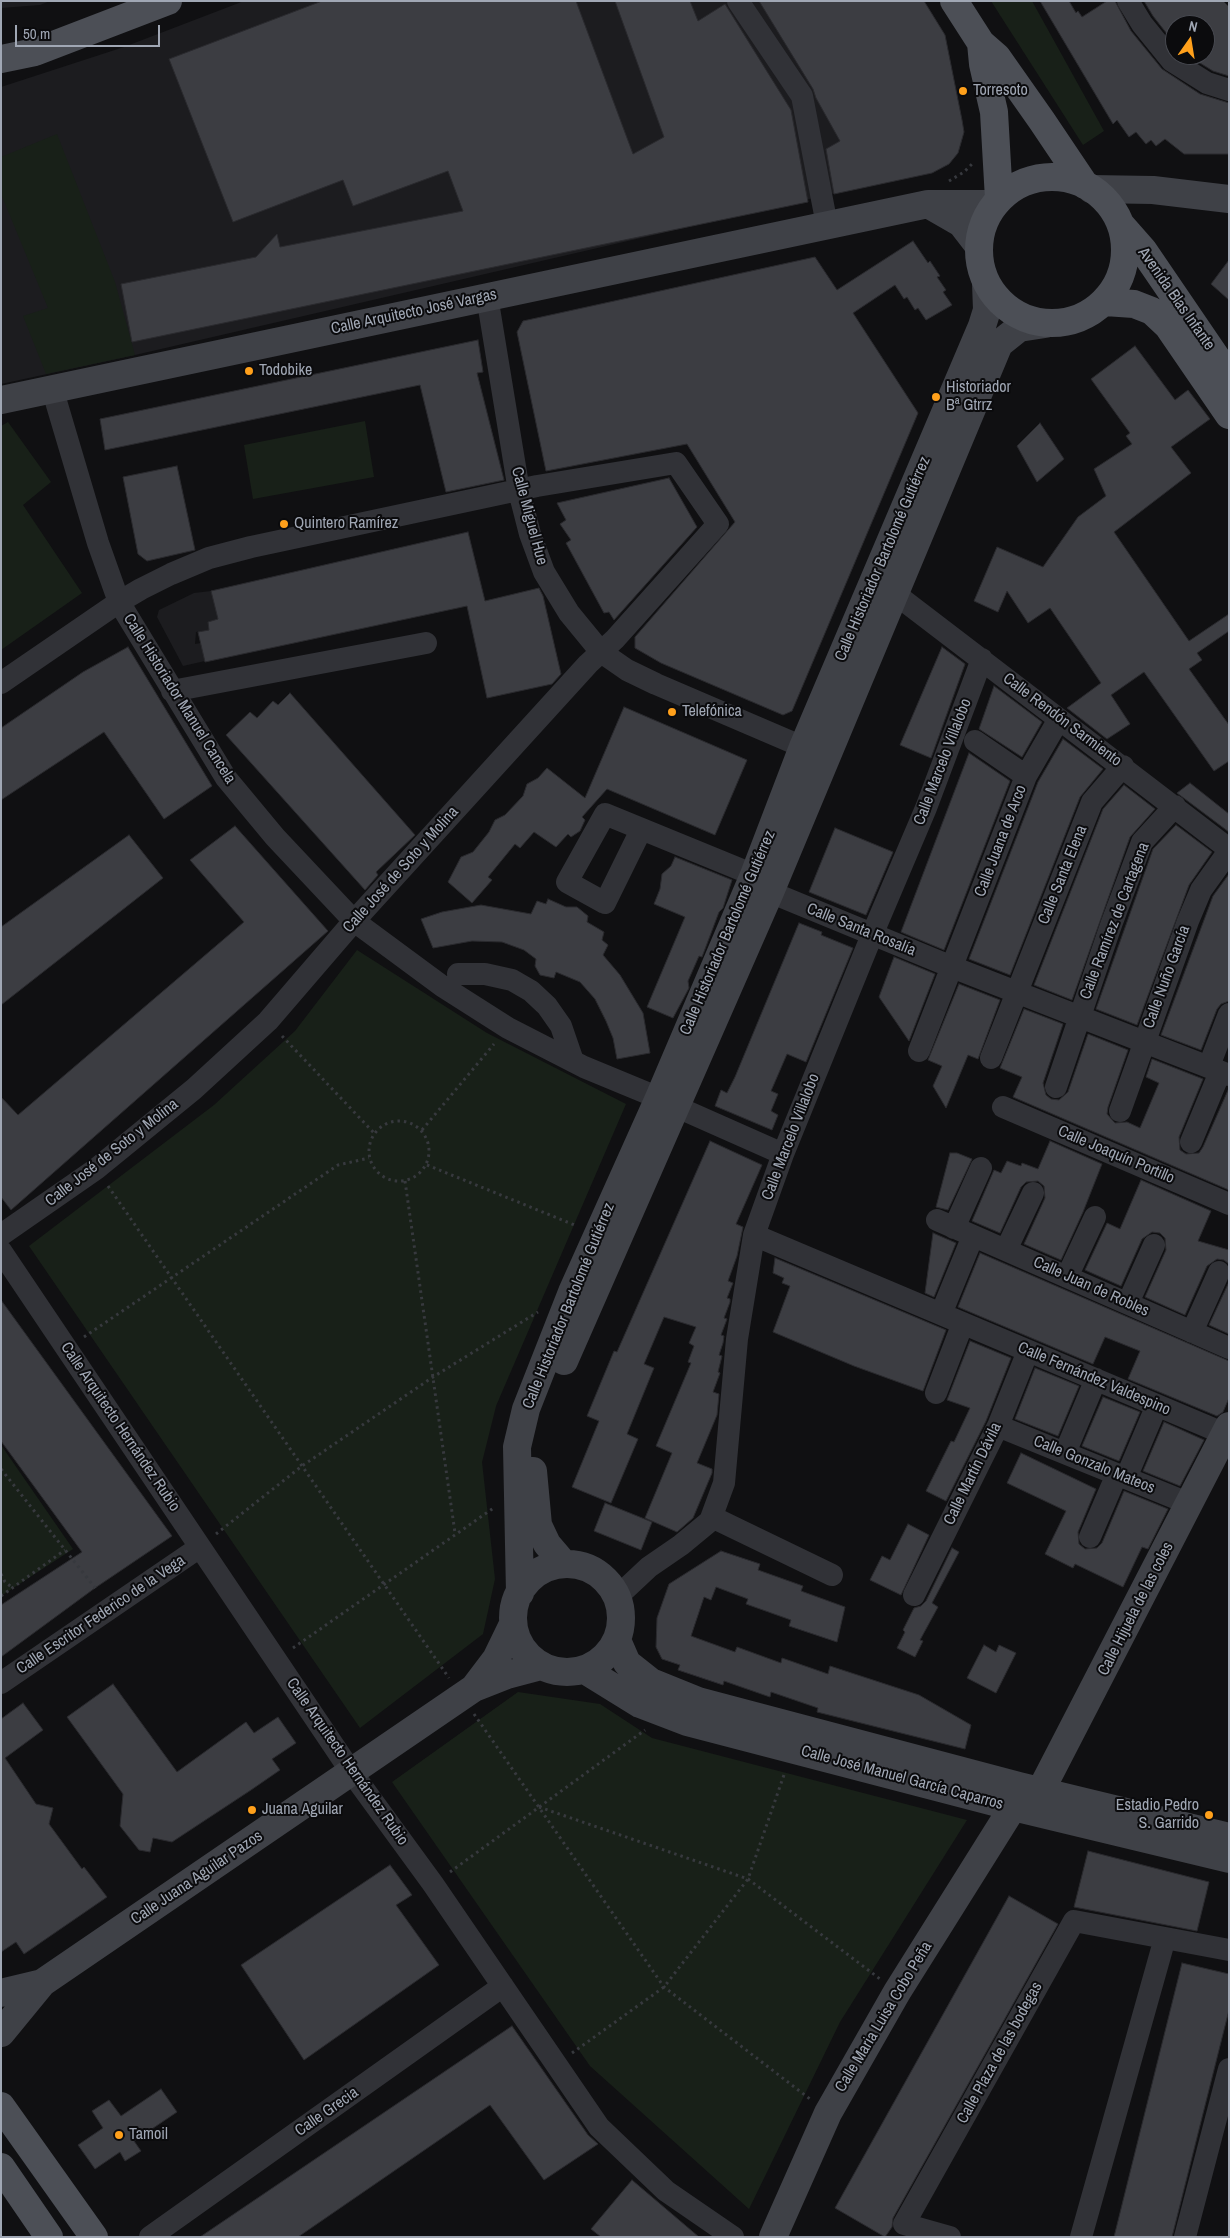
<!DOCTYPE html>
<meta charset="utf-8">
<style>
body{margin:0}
#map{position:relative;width:1230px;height:2238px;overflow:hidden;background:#101012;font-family:"Archivo Narrow",sans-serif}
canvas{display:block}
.frame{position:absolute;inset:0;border:2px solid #a0a7b4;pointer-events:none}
.north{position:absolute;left:1165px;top:15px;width:50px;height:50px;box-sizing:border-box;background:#0b0b0d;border:1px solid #474950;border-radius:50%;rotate:13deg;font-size:14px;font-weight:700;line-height:20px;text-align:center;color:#a0a7b4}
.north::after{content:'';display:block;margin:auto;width:18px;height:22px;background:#ffa01b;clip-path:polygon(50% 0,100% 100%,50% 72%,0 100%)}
.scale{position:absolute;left:15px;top:25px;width:145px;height:22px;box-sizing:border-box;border:2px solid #a0a7b4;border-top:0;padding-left:6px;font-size:15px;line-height:18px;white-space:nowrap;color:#a0a7b4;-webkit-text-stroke:4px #0b0b0d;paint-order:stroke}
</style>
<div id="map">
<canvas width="1230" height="2238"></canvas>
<div class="frame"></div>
<div class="north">N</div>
<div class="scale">50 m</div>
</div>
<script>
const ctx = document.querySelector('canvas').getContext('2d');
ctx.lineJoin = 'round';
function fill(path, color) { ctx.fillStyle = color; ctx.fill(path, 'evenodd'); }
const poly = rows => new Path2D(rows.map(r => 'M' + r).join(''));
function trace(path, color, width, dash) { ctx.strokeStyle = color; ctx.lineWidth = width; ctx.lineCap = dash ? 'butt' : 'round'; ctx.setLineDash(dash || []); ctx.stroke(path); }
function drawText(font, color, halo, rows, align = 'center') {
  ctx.font = font + ' "Archivo Narrow",sans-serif'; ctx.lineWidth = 4; ctx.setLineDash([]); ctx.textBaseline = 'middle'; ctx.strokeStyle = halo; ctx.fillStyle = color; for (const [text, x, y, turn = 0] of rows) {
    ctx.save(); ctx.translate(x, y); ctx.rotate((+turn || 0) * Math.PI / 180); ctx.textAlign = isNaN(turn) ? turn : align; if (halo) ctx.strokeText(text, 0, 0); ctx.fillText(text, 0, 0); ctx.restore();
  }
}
const built = poly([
 [1,1,50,1,40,5,1,8],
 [244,1,924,1,945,35,962,120,964,132,961,144,958,153,949,164,932,173,831,194,135,355,1,384,1,87,124,47],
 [211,591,219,619,208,622,209,630,196,632,195,644,201,643,205,661,183,666,157,617,159,610,194,593]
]);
const green = poly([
 [991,1,1032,1,1104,131,1083,145],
 [57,134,115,282,135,355,46,374,23,316,48,308,1,194,1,157],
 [365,421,374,477,253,499,244,445],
 [8,422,51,482,23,505,82,593,1,650,1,426],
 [357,950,487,1033,626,1104,496,1406,482,1462,495,1579,483,1634,360,1728,29,1246,214,1105,295,1031],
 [1,1445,73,1549,1,1596],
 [518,1692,600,1704,652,1738,967,1820,840,2022,749,2209,590,2066,392,1782]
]);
const building = poly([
 [322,1,576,1,633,154,664,137,615,1,690,1,698,21,725,4,791,110,808,202,132,342,121,284,256,257,277,234,280,247,463,211,448,171,353,206,343,180,233,222,169,59,322,1],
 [759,1,924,1,945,35,962,120,964,132,958,153,949,164,932,173,834,194,826,149,840,141,816,98,813,89,759,1],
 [1040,1,1069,1,1076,13,1078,11,1082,17,1107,1,1115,1,1131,31,1162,69,1200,94,1229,103,1229,154,1184,154,1165,139,1156,146,1151,140,1146,144,1136,132,1129,137,1117,120,1113,124,1040,1],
 [1144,1,1223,1,1229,7,1229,76,1213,71,1187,55,1205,55,1205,25,1175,25,1175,44,1153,16,1144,1],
 [913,241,928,263,930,261,940,276,937,277,946,290,943,292,952,305,926,320,918,308,915,310,907,297,904,299,895,285,853,313,918,413,792,711,783,715,661,663,635,648,635,637,735,522,687,444,546,471,517,332,523,321,815,257,837,290,913,241],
 [1229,260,1229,300,1211,284,1229,260],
 [478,340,483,372,477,373,504,480,446,492,420,385,105,450,100,419,478,340],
 [1135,346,1175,400,1188,390,1210,419,1171,447,1191,473,1114,532,1189,641,1229,614,1229,631,1197,653,1202,660,1189,669,1229,725,1229,761,1214,771,1144,672,1111,695,1130,724,1107,739,1067,708,1101,683,1050,608,1028,623,1007,591,998,612,974,601,997,547,1043,567,1078,517,1106,496,1094,469,1132,444,1126,436,1130,433,1091,379,1135,346],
 [1040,423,1064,459,1037,482,1017,446,1040,423],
 [177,466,195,550,147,561,138,554,123,477,177,466],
 [669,478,697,527,614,620,609,612,604,613,566,543,571,540,560,524,566,520,557,503,669,478],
 [468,532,485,601,539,588,543,596,561,674,552,684,487,698,467,606,205,662,198,632,209,630,208,622,218,619,211,591,468,532],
 [128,647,212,786,164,819,104,732,1,800,1,728,83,672,128,647],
 [942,647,965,664,931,758,900,745,942,647],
 [994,686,1042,722,1022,757,979,729,994,686],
 [290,693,415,835,376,872,378,875,365,890,226,735,250,712,257,718,273,701,278,705,290,693],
 [624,707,747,760,715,835,607,789,582,817,585,820,580,831,571,837,568,834,556,847,534,832,520,848,515,844,488,877,492,880,472,903,448,882,461,857,473,852,489,832,495,820,505,815,523,796,527,784,538,778,547,768,585,798,624,707],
 [1063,739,1103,769,1080,797,1010,975,969,959,1038,782,1063,739],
 [969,753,1010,781,944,950,901,932,969,753],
 [1190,783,1229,814,1229,832,1177,793,1190,783],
 [1124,785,1155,809,1130,837,1072,1000,1034,985,1103,809,1124,785],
 [1176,825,1212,852,1189,885,1137,1025,1096,1009,1153,849,1176,825],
 [235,826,328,931,11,1210,1,1197,1,1097,18,1115,244,922,190,860,235,826],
 [835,828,893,852,866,915,809,892,835,828],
 [129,835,163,878,1,1005,1,927,129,835],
 [675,857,732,880,723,908,719,912,702,957,699,956,688,981,689,988,673,1018,647,1007,685,917,654,904,660,889,662,874,671,866,675,857],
 [1229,874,1229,1001,1221,1004,1217,1009,1201,1050,1161,1035,1213,896,1229,874],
 [548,899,566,907,577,907,588,916,587,922,604,932,602,940,608,945,603,955,620,975,643,1013,650,1053,617,1059,613,1038,606,1021,595,999,580,982,556,972,554,978,540,975,535,966,536,959,524,950,502,942,472,941,433,948,421,919,442,912,481,905,531,914,537,901,546,904,548,899],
 [799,923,822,932,821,935,853,948,806,1062,787,1054,771,1091,778,1094,771,1111,778,1115,772,1130,715,1106,721,1090,727,1093,735,1077,799,923],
 [894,957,935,974,909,1041,879,997,894,957],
 [959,984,1000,1000,978,1059,968,1055,946,1108,933,1086,942,1066,928,1060,959,984],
 [1024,1009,1063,1024,1043,1083,1046,1095,1051,1099,1059,1100,1068,1092,1088,1034,1128,1050,1108,1107,1107,1114,1115,1123,1127,1122,1140,1128,1159,1083,1146,1077,1152,1059,1203,1079,1179,1137,1180,1150,1186,1154,1199,1153,1203,1147,1229,1088,1229,1190,1013,1097,1022,1077,1000,1068,1024,1009],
 [710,1141,762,1165,736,1224,743,1227,737,1256,728,1281,733,1283,727,1298,730,1299,730,1302,724,1318,727,1319,721,1335,724,1336,723,1343,719,1355,722,1356,718,1372,720,1373,713,1392,719,1394,717,1415,697,1463,712,1469,712,1473,693,1518,677,1532,645,1518,672,1453,656,1446,691,1363,688,1362,694,1346,689,1343,696,1327,664,1317,644,1364,654,1368,627,1434,638,1439,611,1503,572,1487,599,1421,587,1416,614,1351,617,1352,710,1141],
 [1050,1141,1102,1164,1083,1212,1061,1260,1024,1244,1045,1198,1044,1186,1038,1181,1026,1182,1021,1187,1000,1233,972,1221,994,1170,1001,1173,1007,1161,1021,1166,1022,1163,1038,1169,1050,1141],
 [950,1153,957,1153,972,1159,948,1210,936,1207,950,1153],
 [1141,1180,1211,1211,1198,1241,1229,1250,1229,1264,1224,1260,1217,1259,1207,1266,1185,1315,1145,1297,1166,1250,1165,1238,1160,1233,1152,1232,1142,1239,1121,1286,1085,1270,1107,1223,1120,1229,1141,1180],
 [933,1233,956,1243,934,1297,925,1293,933,1233],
 [980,1253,1229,1361,1229,1398,1223,1412,1217,1416,1128,1379,1140,1351,1105,1337,1093,1364,958,1307,980,1253],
 [775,1258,946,1330,923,1391,854,1366,773,1332,790,1286,782,1283,784,1278,773,1273,775,1258],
 [1229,1282,1229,1334,1209,1325,1229,1282],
 [1,1300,172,1536,95,1588,1,1657,1,1605,82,1552,1,1441,1,1300],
 [970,1341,1011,1358,986,1421,946,1501,926,1491,951,1441,954,1442,970,1408,947,1400,970,1341],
 [1035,1368,1079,1386,1058,1436,1015,1419,1035,1368],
 [1103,1397,1140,1412,1119,1461,1082,1446,1103,1397],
 [1164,1422,1204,1440,1180,1486,1143,1471,1164,1422],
 [1021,1453,1096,1489,1078,1532,1079,1544,1085,1549,1097,1548,1102,1543,1124,1491,1168,1509,1148,1549,1142,1547,1123,1587,1075,1564,1073,1568,1045,1554,1066,1511,1007,1483,1021,1453],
 [605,1503,652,1522,641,1550,594,1531,605,1503],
 [908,1524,929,1535,901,1595,870,1580,882,1556,890,1560,908,1524],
 [952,1548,959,1552,932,1603,938,1607,920,1640,923,1641,915,1657,897,1648,905,1632,903,1630,914,1608,921,1606,926,1601,952,1548],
 [721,1551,760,1564,758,1570,803,1586,801,1591,845,1607,837,1642,789,1626,791,1620,746,1604,748,1599,716,1587,711,1600,704,1597,691,1636,735,1652,737,1647,781,1663,782,1658,828,1674,830,1666,919,1695,971,1725,965,1749,817,1712,818,1708,771,1692,770,1697,724,1681,723,1685,678,1670,680,1665,662,1659,656,1647,657,1618,669,1584,721,1551],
 [984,1645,996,1652,999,1645,1016,1653,996,1693,967,1678,984,1645],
 [113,1684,177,1772,246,1722,254,1733,278,1717,296,1743,272,1759,280,1770,251,1790,172,1842,153,1838,150,1852,139,1850,120,1826,123,1794,67,1717,113,1684],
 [23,1703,43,1730,5,1758,36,1804,53,1808,49,1824,82,1869,84,1867,107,1897,24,1954,16,1942,1,1952,1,1719,23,1703],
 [1088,1851,1209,1882,1197,1931,1074,1907,1088,1851],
 [390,1865,412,1895,396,1905,439,1965,304,2060,241,1965,390,1865],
 [1009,1896,1058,1924,893,2218,892,2227,885,2237,835,2208,1009,1896],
 [1182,1963,1229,1974,1229,2010,1172,2237,1114,2237,1182,1963],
 [512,2026,588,2135,598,2144,544,2180,490,2105,298,2237,200,2237,512,2026],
 [161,2089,177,2112,134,2141,141,2151,125,2161,120,2152,95,2169,78,2145,103,2128,92,2111,109,2100,121,2116,161,2089],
 [632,2180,699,2237,601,2237,591,2229,632,2180]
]);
const path = poly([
 [949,181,964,172,974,162],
 [282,1036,374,1133],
 '369 1151a30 30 0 1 1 60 0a30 30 0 1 1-60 0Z',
 [422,1130,494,1044],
 [427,1165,577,1226],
 [405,1181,455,1533],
 [108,1186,449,1678],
 [84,1337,338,1165,369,1158],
 [1,1469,96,1589],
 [216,1534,302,1466,433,1377,538,1312],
 [1,1574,5,1582,13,1588],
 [1,1596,65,1550],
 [293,1648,495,1507],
 [474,1714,664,1987,810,2099],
 [539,1807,748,1879,880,1979],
 [450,1872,645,1730],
 [572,2053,664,1987,748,1879,785,1772]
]);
const street = poly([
 [738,1,802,96,827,225],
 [1128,1,1142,24,1172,61,1207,83,1229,90],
 [487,296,519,491,530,534,544,572,569,613,601,652,627,670,656,684,817,753],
 [52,388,98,543,119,602,226,778,275,837,354,921,442,986,508,1028,584,1067,659,1098],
 [894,593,1229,849],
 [1,683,119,602,141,589,171,574,209,558,251,547,537,486,676,463,718,524,615,639,588,664,354,921,268,1021,194,1089,96,1169,1,1235],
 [172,691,426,643],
 [975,741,1026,776],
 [641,830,605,903,567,882,605,814,754,875],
 [770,892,952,967,1229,1075],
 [458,974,485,974,512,980,531,991,547,1006,561,1026,573,1061],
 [919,1051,1026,776,1059,719],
 [991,1058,1092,802,1123,766],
 [1209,1066,1229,1014],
 [1056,1087,1111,925,1142,842,1175,806],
 [677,1107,783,1154],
 [1003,1107,1229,1204],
 [1120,1111,1188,921,1201,890,1229,851],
 [1191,1142,1220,1072],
 [937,1220,1229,1348],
 [954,1228,981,1168],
 [754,1235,1225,1434],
 [1006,1250,1033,1193],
 [1,1251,352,1773,433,1884,599,2127,666,2191,733,2237],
 [1067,1277,1095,1217],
 [1128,1303,1154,1245],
 [941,1314,973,1236],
 [1192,1332,1219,1272],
 [936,1393,963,1323],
 [998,1426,1190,1504],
 [1065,1453,1096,1379],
 [1126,1478,1157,1405],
 [712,1517,832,1575],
 [1090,1537,1117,1474],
 [914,1595,998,1426,1028,1351],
 [617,1597,649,1567,681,1545,710,1521,724,1483,737,1339,754,1235,783,1154,872,935,926,808,982,659],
 [1,1683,200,1547],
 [150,2237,503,1986],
 [950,2237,904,2224,1074,1921,1229,1950],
 [1081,2237,1165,1938],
 [1185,2237,1229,2069]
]);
const secondary = poly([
 [1091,189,1153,190,1229,199],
 [928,204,961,223,978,245],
 [1,400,928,204,995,204],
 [564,1361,770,892,999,344,1019,328,1045,324],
 [533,1471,538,1525,547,1544,564,1564],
 '513 1618a54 54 0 1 1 108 0a54 54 0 1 1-108 0Z',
 [520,1593,517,1447,526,1409,572,1292,659,1098,754,875,803,747,982,326,987,310,986,283],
 [617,1640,627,1663,651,1682,698,1701,1019,1786,1229,1837],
 [585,1670,640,1704,687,1722,1013,1807,1229,1859],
 [474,1688,496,1659,513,1624],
 [1041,1790,1229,1426],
 [1,1993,42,1983],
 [1,2033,42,1983,474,1688,507,1675,541,1666],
 [773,2237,828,2113,897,1992,1013,1807]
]);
const primary = poly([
 [954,1,981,43,997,57,1042,121,1085,185],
 [981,43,983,64,994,112,999,199],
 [1,59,35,52,168,1],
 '979 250a73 73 0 1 1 146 0a73 73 0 1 1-146 0Z',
 [1121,225,1143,250,1229,376],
 [1105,302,1134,304,1152,311,1168,326,1229,415],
 [1,2106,94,2237],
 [1,2167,49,2237]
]);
const markers = [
 [963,91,5,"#ffa01b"],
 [249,371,5,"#ffa01b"],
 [936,397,5,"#ffa01b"],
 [284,524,5,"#ffa01b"],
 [672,712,5,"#ffa01b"],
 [252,1810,5,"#ffa01b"],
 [1209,1815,5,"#ffa01b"],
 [119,2135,5,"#ffa01b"]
];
const poiNames = [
 ["Torresoto",973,91],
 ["Todobike",259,371],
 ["Historiador",946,388],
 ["Bª Gtrrz",946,406],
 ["Quintero Ramírez",294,524],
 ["Telefónica",682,712],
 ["Estadio Pedro",1199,1806,"right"],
 ["S. Garrido",1199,1824,"right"],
 ["Juana Aguilar",262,1810],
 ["Tamoil",129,2135]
];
const streetNames = [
 ["Avenida Blas Infante",1176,299,55],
 ["Calle Arquitecto José Vargas",414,312,-12],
 ["Calle Miguel Hue",529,516,75],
 ["Calle Historiador Bartolomé Gutiérrez",883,559,-67],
 ["Calle Historiador Manuel Cancela",179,699,58],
 ["Calle Rendón Sarmiento",1062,720,37],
 ["Calle Marcelo Villalobo",943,762,-69],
 ["Calle Juana de Arco",1001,841,-69],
 ["Calle José de Soto y Molina",401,870,-48],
 ["Calle Santa Elena",1063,875,-68],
 ["Calle Ramírez de Cartagena",1115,921,-69],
 ["Calle Santa Rosalía",861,930,22],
 ["Calle Historiador Bartolomé Gutiérrez",728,933,-67],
 ["Calle Nuño García",1167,977,-70],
 ["Calle Marcelo Villalobo",791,1137,-69],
 ["Calle José de Soto y Molina",112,1153,-38],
 ["Calle Joaquín Portillo",1116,1155,23],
 ["Calle Juan de Robles",1091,1287,24],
 ["Calle Historiador Bartolomé Gutiérrez",569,1306,-68],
 ["Calle Fernández Valdespino",1094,1379,23],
 ["Calle Arquitecto Hernández Rubio",120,1427,56],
 ["Calle Gonzalo Mateos",1094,1465,22],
 ["Calle Martín Dávila",973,1474,-64],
 ["Calle Hijuela de las coles",1136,1609,-63],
 ["Calle Escritor Federico de la Vega",101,1615,-34],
 ["Calle Arquitecto Hernández Rubio",347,1762,55],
 ["Calle José Manuel García Caparros",902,1778,15],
 ["Calle Juana Aguilar Pazos",197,1878,-34],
 ["Calle Maria Luisa Cobo Peña",884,2017,-59],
 ["Calle Plaza de las bodegas",1000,2053,-61],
 ["Calle Grecia",327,2112,-35]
];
fill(built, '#1c1c1f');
fill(green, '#182018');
fill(building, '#3c3d42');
trace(building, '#2a2a2e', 1);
trace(path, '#37393e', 3, [2.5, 4]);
trace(street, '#313237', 22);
trace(secondary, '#3f4147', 28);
trace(primary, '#4c4f56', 28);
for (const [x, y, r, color] of markers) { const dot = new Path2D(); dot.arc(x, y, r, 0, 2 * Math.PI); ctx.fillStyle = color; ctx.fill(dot); trace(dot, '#0b0b0d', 2); }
drawText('16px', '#a0a7b4', '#0b0b0d', poiNames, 'left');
drawText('16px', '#a0a7b4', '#0b0b0d', streetNames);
</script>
